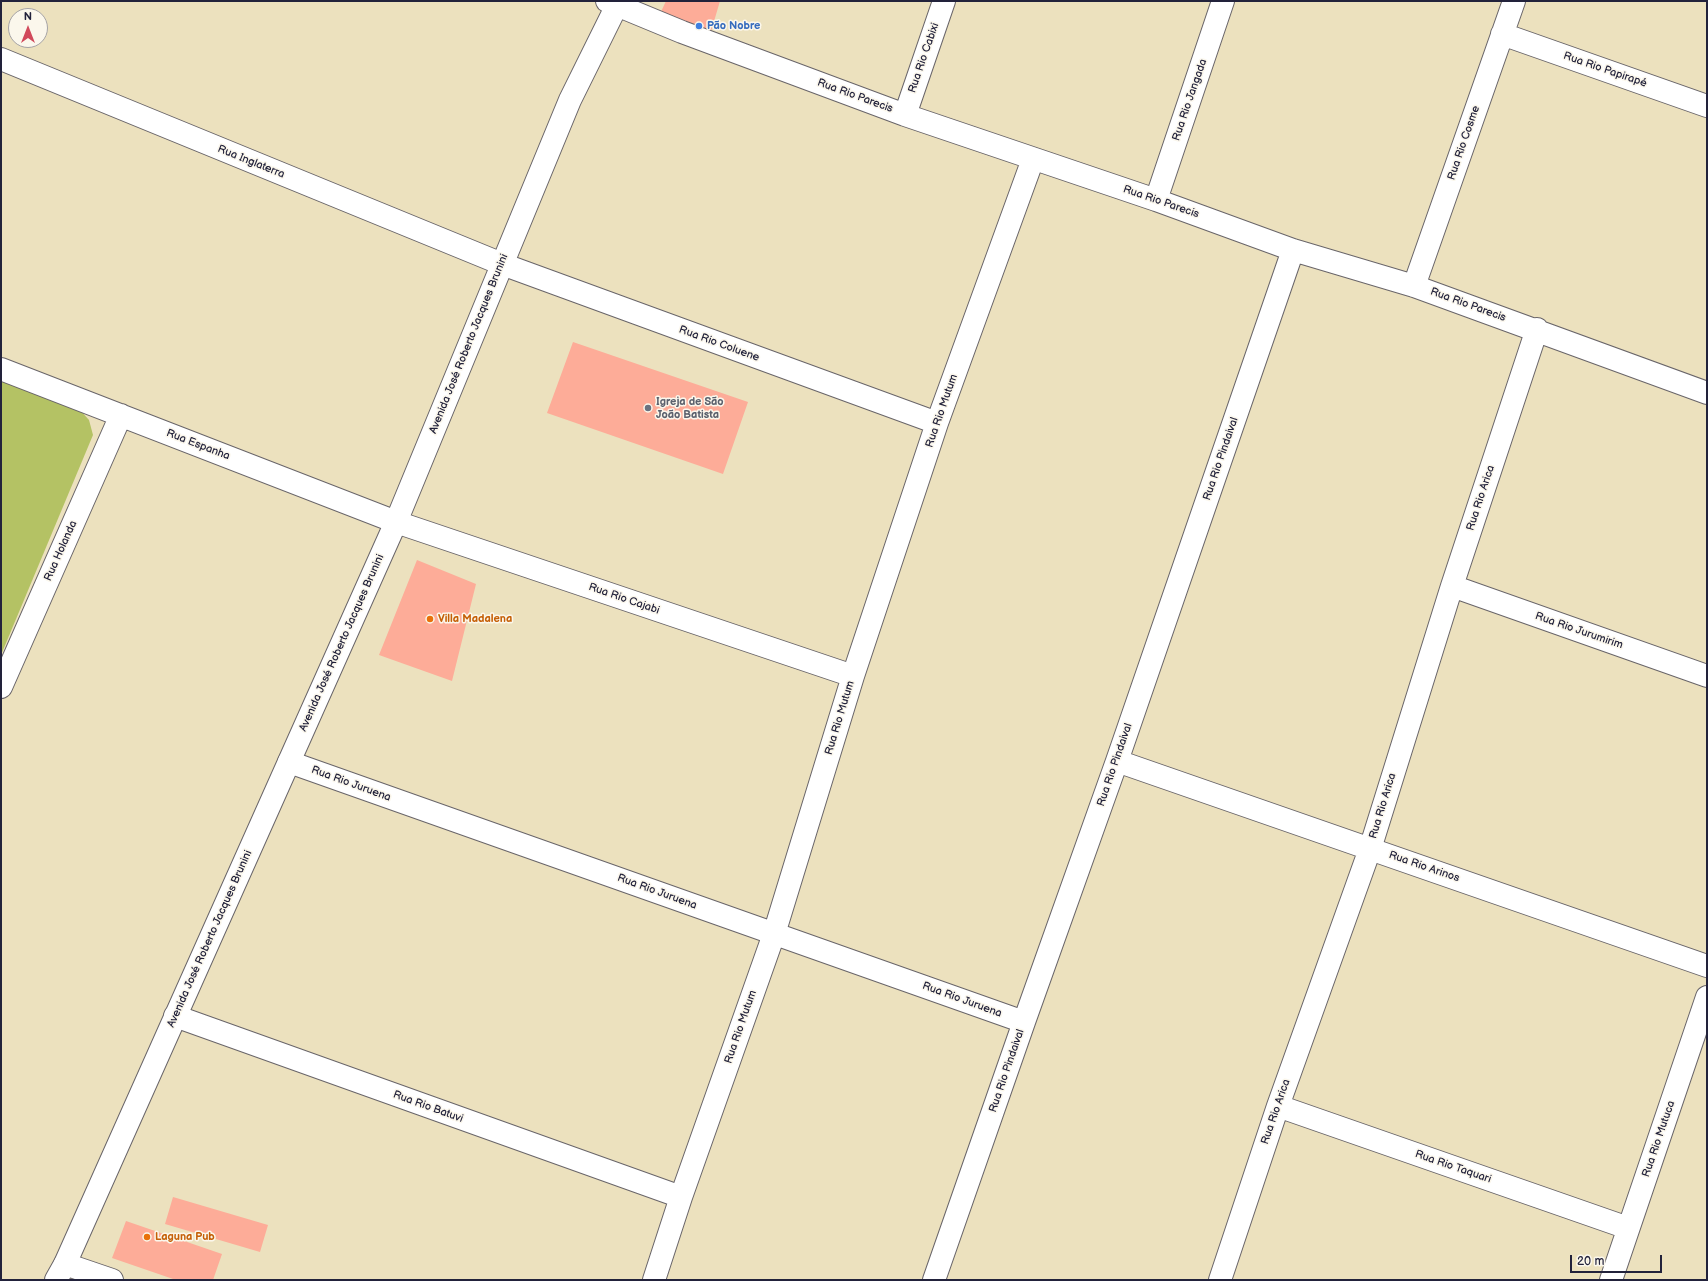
<!DOCTYPE html>
<meta charset="utf-8">
<style>
body{margin:0}
#map{position:relative;width:1708px;height:1281px;overflow:hidden;background:#ece1be;font-family:"Balsamiq Sans",sans-serif}
canvas{display:block}
.frame{position:absolute;inset:0;border:2px solid #22223b;pointer-events:none}
.north{position:absolute;left:8px;top:8px;width:40px;height:40px;box-sizing:border-box;background:#fbf7ec;border:1px solid #a4a2a5;border-radius:50%;rotate:0deg;font-size:11px;font-weight:700;line-height:16px;text-align:center;color:#22223b}
.north::after{content:'';display:block;margin:auto;width:14px;height:18px;background:#d1495b;clip-path:polygon(50% 0,100% 100%,50% 72%,0 100%)}
.scale{position:absolute;left:1570px;top:1255px;width:92px;height:18px;box-sizing:border-box;border:2px solid #22223b;border-top:0;padding-left:5px;font-size:12px;line-height:14px;white-space:nowrap;color:#22223b;-webkit-text-stroke:3px #fbf7ec;paint-order:stroke}
</style>
<div id="map">
<canvas width="1708" height="1281"></canvas>
<div class="frame"></div>
<div class="north">N</div>
<div class="scale">20 m</div>
</div>
<script>
const ctx = document.querySelector('canvas').getContext('2d');
ctx.lineJoin = 'round';
function fill(path, color) { ctx.fillStyle = color; ctx.fill(path, 'evenodd'); }
const poly = rows => new Path2D(rows.map(r => 'M' + r).join(''));
function trace(path, color, width, dash) { ctx.strokeStyle = color; ctx.lineWidth = width; ctx.lineCap = dash ? 'butt' : 'round'; ctx.setLineDash(dash || []); ctx.stroke(path); }
function drawText(font, color, halo, rows, align = 'center') {
  ctx.font = font + ' "Balsamiq Sans",sans-serif'; ctx.lineWidth = 3; ctx.setLineDash([]); ctx.textBaseline = 'middle'; ctx.strokeStyle = halo; ctx.fillStyle = color; for (const [text, x, y, turn = 0] of rows) {
    ctx.save(); ctx.translate(x, y); ctx.rotate((+turn || 0) * Math.PI / 180); ctx.textAlign = isNaN(turn) ? turn : align; if (halo) ctx.strokeText(text, 0, 0); ctx.fillText(text, 0, 0); ctx.restore();
  }
}
const green = poly([
 [1,380,80,410,89,420,93,435,1,655]
]);
const building = poly([
 [666,1,720,1,710,35,659,16],
 [573,342,748,402,723,474,547,413],
 [417,560,476,584,452,681,379,655],
 [173,1197,268,1225,260,1252,165,1224],
 [126,1221,222,1254,213,1280,176,1280,112,1258]
]);
const minor = poly([
 [607,1,682,32,905,115,1156,200,1293,250,1414,286,1707,393],
 [1502,34,1707,106],
 [1,59,502,264,937,423],
 [905,115,944,1],
 [1156,200,1223,1],
 [1414,286,1514,1],
 [1,369,396,522,853,676],
 [1452,586,1707,676],
 [1,687,121,415],
 [1117,761,1707,966],
 [289,762,1024,1022],
 [175,1016,681,1197],
 [1278,1106,1628,1228],
 [65,1264,112,1280],
 [654,1280,681,1197,774,934,853,676,937,423,1033,159],
 [934,1280,1024,1022,1117,761,1293,250],
 [1220,1280,1278,1106,1370,849,1452,586,1537,329],
 [1611,1280,1707,997]
]);
const major = poly([
 [56,1280,65,1264,396,522,570,100,619,1]
]);
const markers = [
 [699,26,4,"#3f7fe0"],
 [648,408,4,"#6b7280"],
 [430,619,4,"#e8710a"],
 [147,1237,4,"#e8710a"]
];
const shopNames = [
 ["Pão Nobre",707,26]
];
const streetNames = [
 ["Rua Rio Cabixi",924,58,-71],
 ["Rua Rio Papirapé",1605,70,19],
 ["Rua Rio Parecis",855,96,20],
 ["Rua Rio Jangada",1190,100,-71],
 ["Rua Rio Cosme",1464,143,-71],
 ["Rua Inglaterra",251,162,22],
 ["Rua Rio Parecis",1161,202,19],
 ["Rua Rio Parecis",1468,305,20],
 ["Avenida José Roberto Jacques Brunini",469,344,-68],
 ["Rua Rio Coluene",719,344,20],
 ["Rua Rio Mutum",942,411,-71],
 ["Rua Espanha",198,445,21],
 ["Rua Rio Pindaival",1221,459,-71],
 ["Rua Rio Arica",1481,498,-72],
 ["Rua Holanda",61,551,-66],
 ["Rua Rio Cajabi",624,599,19],
 ["Rua Rio Jurumirim",1579,631,19],
 ["Avenida José Roberto Jacques Brunini",342,643,-66],
 ["Rua Rio Mutum",840,718,-73],
 ["Rua Rio Pindaival",1115,765,-71],
 ["Rua Rio Juruena",351,784,20],
 ["Rua Rio Arica",1383,806,-73],
 ["Rua Rio Arinos",1424,867,19],
 ["Rua Rio Juruena",657,892,20],
 ["Avenida José Roberto Jacques Brunini",210,939,-66],
 ["Rua Rio Juruena",962,1000,20],
 ["Rua Rio Mutum",741,1027,-71],
 ["Rua Rio Pindaival",1007,1071,-71],
 ["Rua Rio Batuvi",428,1107,20],
 ["Rua Rio Arica",1276,1112,-71],
 ["Rua Rio Mutuca",1659,1139,-71],
 ["Rua Rio Taquari",1453,1167,19]
];
const worshipNames = [
 ["Igreja de São",656,402],
 ["João Batista",656,415]
];
const foodNames = [
 ["Villa Madalena",438,619],
 ["Laguna Pub",155,1237]
];
fill(green, '#b4c264');
fill(building, '#fdac98');
trace(minor, '#696569', 24);
trace(major, '#696569', 24);
trace(minor, '#fff', 22);
trace(major, '#fff', 22);
for (const [x, y, r, color] of markers) { const dot = new Path2D(); dot.arc(x, y, r, 0, 2 * Math.PI); ctx.fillStyle = color; ctx.fill(dot); trace(dot, '#fbf7ec', 1.5); }
drawText('bold 11px', '#366cbe', '#fbf7ec', shopNames, 'left');
drawText('11px', '#22223b', '#fbf7ec', streetNames);
drawText('bold 11px', '#5b616d', '#fbf7ec', worshipNames, 'left');
drawText('bold 11px', '#c56008', '#fbf7ec', foodNames, 'left');
</script>
